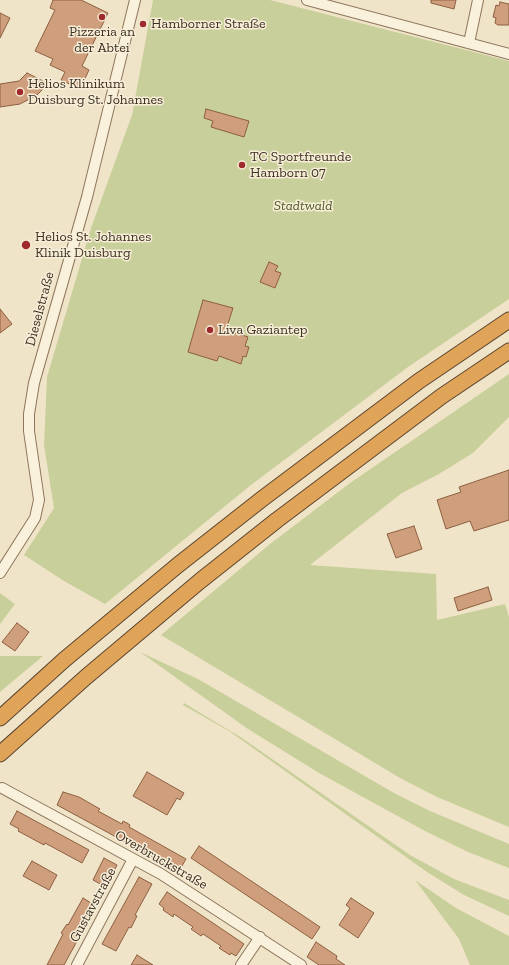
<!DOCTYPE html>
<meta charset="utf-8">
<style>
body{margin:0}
canvas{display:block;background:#f0e4c8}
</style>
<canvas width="509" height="965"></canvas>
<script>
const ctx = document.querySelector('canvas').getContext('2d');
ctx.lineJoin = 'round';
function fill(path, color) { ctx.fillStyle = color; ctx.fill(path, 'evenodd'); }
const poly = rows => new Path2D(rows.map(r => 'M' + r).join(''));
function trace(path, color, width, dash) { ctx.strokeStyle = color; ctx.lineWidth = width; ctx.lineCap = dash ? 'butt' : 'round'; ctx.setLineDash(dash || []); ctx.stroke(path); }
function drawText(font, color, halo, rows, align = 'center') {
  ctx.font = font + ' "Zilla Slab",serif'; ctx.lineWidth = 3; ctx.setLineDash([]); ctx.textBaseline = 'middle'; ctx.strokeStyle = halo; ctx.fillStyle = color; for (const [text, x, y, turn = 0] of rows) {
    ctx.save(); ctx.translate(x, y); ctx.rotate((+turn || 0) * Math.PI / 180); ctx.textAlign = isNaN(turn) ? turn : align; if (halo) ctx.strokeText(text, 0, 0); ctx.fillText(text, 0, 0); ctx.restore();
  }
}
const green = poly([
 [153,0,270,0,509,61,509,299,408,367,251,485,105,604,64,581,24,555,54,508,44,445,47,377,91,228,132,115],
 [509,374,509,417,473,453,439,474,402,493,310,565,436,574,437,620,505,604,509,617,509,827,437,797,400,778,161,635,270,544,350,483],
 [0,593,15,604,0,624],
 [140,652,198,679,394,793,430,811,509,844,509,868,468,852,425,831,319,773,248,729],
 [0,656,43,656,0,692],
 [184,703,242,738,410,855,454,879,509,900,509,916,464,895,427,872,229,731,183,705],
 [415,880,456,908,509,936,509,965,470,965,459,939]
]);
const building = poly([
 [53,0,81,0,108,13,82,66,89,70,80,89,61,80,65,72,50,65,53,59,35,51,55,10,50,8,53,0],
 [431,0,456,0,454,9,431,3,431,0],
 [500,2,509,4,509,25,498,25,495,23,496,18,493,17,496,5,499,6,500,2],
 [0,13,10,18,0,38,0,13],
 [27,73,47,83,43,89,37,95,20,104,0,107,0,84,19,81,27,73],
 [206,109,249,121,244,137,211,127,213,121,204,118,206,109],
 [269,262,278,266,275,271,281,273,275,288,260,282,269,262],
 [203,300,233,308,226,330,248,337,245,346,249,347,246,357,243,356,241,364,219,356,217,361,188,352,203,300],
 [0,309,12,324,0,333,0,309],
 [509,470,509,520,474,531,470,521,446,529,437,500,461,492,459,487,509,470],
 [414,526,422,549,396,558,387,534,414,526],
 [488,587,492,600,458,611,454,598,488,587],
 [17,623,29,632,15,651,2,642,17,623],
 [147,772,184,793,180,800,177,798,167,815,133,796,147,772],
 [63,792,79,797,100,809,98,811,122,824,123,821,127,823,130,825,129,827,186,859,179,871,57,805,63,792],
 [17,811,89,850,82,863,45,843,44,845,18,831,19,829,10,824,17,811],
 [199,846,320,927,312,939,191,858,199,846],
 [104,858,117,865,106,887,93,880,104,858],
 [32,861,57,875,49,890,23,876,32,861],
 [139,877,152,884,135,915,137,916,131,928,129,927,116,951,102,944,139,877],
 [167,892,244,944,236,956,231,953,230,955,219,948,221,946,203,934,201,936,191,929,193,927,174,914,173,917,163,910,164,908,159,904,167,892],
 [83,898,96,906,64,965,47,965,63,934,61,933,67,924,68,925,83,898],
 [351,898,374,913,358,938,339,925,350,908,346,905,351,898],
 [316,942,337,956,336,959,345,965,319,965,307,957,316,942],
 [137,955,153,965,131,965,137,955]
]);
const minor = poly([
 [307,0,509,54],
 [469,43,478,0],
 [0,573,35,518,39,500,29,431,29,414,34,383,87,197,135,0],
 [2,788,161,874,301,965],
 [77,965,133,859],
 [241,965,260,937]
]);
const highway = poly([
 [0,718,64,660,178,565,262,499,419,381,509,320],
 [0,754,86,677,200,581,277,520,442,396,509,351]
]);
const markers = [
 [102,17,4,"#9e2a2b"],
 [143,24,4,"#9e2a2b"],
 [20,92,4,"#9e2a2b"],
 [242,165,4,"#9e2a2b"],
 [26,245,5,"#9e2a2b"],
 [210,330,4,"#9e2a2b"]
];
const poiNames = [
 ["Hamborner Straße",151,24],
 ["Pizzeria an",102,32,"center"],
 ["der Abtei",102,48,"center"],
 ["Helios Klinikum",28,84],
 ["Duisburg St. Johannes",28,100],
 ["TC Sportfreunde",250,157],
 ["Hamborn 07",250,173],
 ["Helios St. Johannes",35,237],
 ["Klinik Duisburg",35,253],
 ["Liva Gaziantep",218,330]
];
const parkNames = [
 ["Stadtwald",303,206]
];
const streetNames = [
 ["Dieselstraße",40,309,-75],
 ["Overbruckstraße",161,860,30],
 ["Gustavstraße",93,905,-62]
];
fill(green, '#c9cf9b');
fill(building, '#cf9f7d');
trace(building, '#8d5f41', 1);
trace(minor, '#8d765c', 12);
trace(highway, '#5b4430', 17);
trace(minor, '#faf1dc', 10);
trace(highway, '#e0a458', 15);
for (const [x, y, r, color] of markers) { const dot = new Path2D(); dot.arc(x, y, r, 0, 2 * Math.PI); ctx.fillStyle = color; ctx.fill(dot); trace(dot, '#f7eed8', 1.5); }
drawText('14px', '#3d2e20', '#f7eed8', poiNames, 'left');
drawText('italic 14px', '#4d5a26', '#f7eed8', parkNames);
drawText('14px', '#3d2e20', '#f7eed8', streetNames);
</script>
